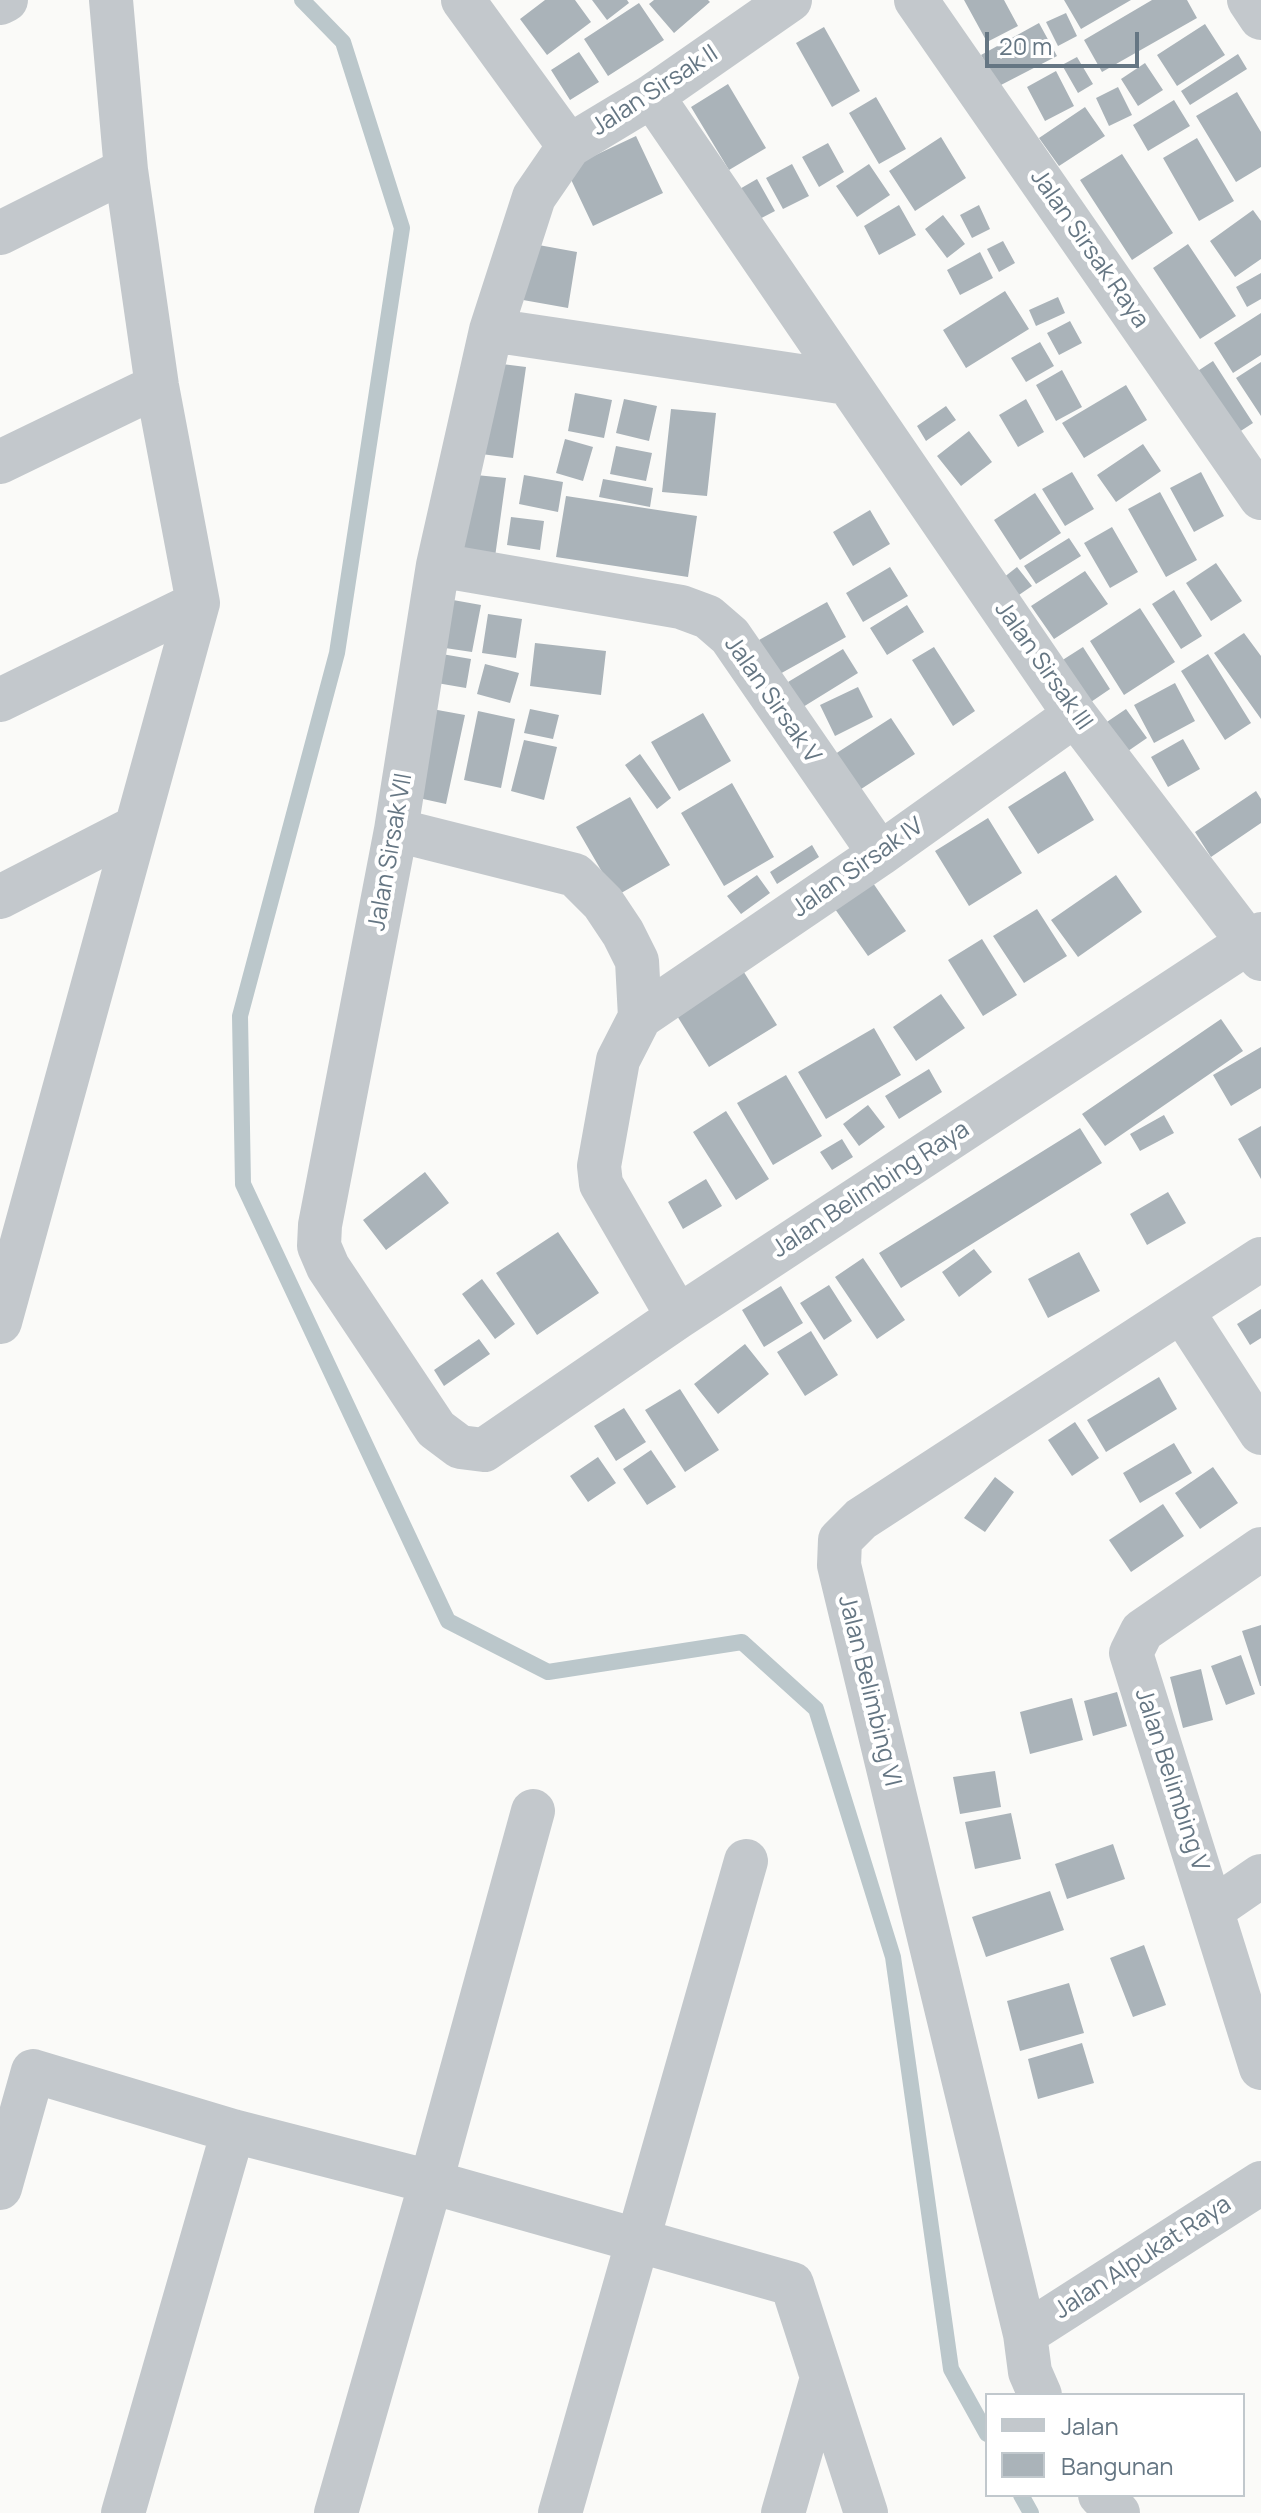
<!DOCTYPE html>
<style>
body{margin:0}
#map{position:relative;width:1261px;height:2513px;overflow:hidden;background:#fafaf8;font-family:Manrope,sans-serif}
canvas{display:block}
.legend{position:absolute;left:985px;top:2393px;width:260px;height:104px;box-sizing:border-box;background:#fff;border:2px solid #c1c8cd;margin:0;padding:10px 14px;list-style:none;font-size:24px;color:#657683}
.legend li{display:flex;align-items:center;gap:16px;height:40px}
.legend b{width:40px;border:2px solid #c1c8cd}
.scale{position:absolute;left:985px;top:32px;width:154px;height:36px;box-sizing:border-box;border:4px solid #657683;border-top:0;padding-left:10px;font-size:24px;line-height:28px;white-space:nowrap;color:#657683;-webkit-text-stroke:6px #fff;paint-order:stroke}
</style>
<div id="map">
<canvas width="1261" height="2513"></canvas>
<ul class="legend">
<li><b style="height:10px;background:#c3c8cc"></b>Jalan</li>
<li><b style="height:22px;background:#aab3b9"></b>Bangunan</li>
</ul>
<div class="scale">20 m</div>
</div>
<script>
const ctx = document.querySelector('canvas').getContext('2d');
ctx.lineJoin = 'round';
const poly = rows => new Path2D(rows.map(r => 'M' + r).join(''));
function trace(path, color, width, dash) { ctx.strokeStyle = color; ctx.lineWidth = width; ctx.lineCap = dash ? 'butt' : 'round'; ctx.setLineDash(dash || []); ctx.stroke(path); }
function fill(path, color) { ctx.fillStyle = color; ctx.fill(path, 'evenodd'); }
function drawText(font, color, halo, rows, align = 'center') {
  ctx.font = font + ' Manrope,sans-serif'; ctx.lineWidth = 8; ctx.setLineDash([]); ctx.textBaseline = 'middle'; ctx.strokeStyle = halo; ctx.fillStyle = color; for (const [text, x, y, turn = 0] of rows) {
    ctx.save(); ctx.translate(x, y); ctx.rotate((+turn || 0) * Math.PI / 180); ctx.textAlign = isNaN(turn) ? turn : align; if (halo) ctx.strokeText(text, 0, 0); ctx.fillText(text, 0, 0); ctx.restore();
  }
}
const stream = poly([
 [302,0,343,42,402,228,337,653,240,1016,243,1184,448,1621,548,1672,742,1642,816,1709,893,1957,951,2369,987,2434],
 [1021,2495,1031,2513]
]);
const building = poly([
 [545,0,575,0,591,22,547,55,520,19],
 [592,0,627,0,629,3,607,20],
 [654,0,708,0,710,2,674,33,649,4],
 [964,0,1004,0,1018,26,987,42],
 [1064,0,1131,0,1081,29],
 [1152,0,1187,0,1197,18,1102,72,1084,40],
 [639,3,664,40,608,76,584,39],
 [1066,13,1077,36,1058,46,1046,22],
 [1039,23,1057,56,999,86,981,55],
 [1205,24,1225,55,1177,86,1157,55],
 [824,27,860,91,832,107,796,43],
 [579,52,599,82,570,100,551,70],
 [1238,54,1247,69,1190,105,1181,91],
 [1077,57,1093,84,1078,93,1062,65],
 [1145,63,1163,90,1138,106,1121,79],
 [1056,71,1074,106,1045,121,1027,87],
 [728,84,766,148,729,170,691,107],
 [1118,87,1132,115,1109,126,1096,98],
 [1237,92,1261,132,1261,167,1236,182,1196,116],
 [876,97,906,149,879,164,849,113],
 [1174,100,1190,126,1148,151,1133,125],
 [1085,107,1105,136,1059,166,1039,138],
 [636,136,663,193,593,226,566,169],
 [941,137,966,178,915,211,889,171],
 [1197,138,1234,201,1199,221,1163,158],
 [828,143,844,172,819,187,802,157],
 [1122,154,1173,233,1132,260,1080,180],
 [792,164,809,196,783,209,766,178],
 [869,164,890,195,857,217,836,186],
 [757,179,775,211,748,225,731,194],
 [899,205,916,235,879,255,864,226],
 [979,205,990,229,972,238,960,215],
 [1253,210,1261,221,1261,259,1235,277,1210,241],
 [943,215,965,244,947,258,925,229],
 [1003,241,1015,263,999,272,987,249],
 [533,244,577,252,568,308,523,300],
 [1188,244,1236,316,1200,339,1153,268],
 [980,252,993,278,960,295,947,270],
 [1261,273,1261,299,1247,307,1236,287],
 [1005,291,1029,329,966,368,943,330],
 [1058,297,1065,313,1036,326,1029,310],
 [1261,313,1261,355,1233,373,1214,343],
 [1070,321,1082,343,1059,355,1047,333],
 [1040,342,1054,366,1026,382,1011,358],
 [1213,361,1253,423,1230,438,1190,376],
 [1261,362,1261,416,1236,378],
 [494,363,526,367,513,458,481,454],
 [1062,370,1082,407,1056,421,1036,385],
 [1126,385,1147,420,1084,458,1062,423],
 [575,393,612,400,604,438,568,431],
 [624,399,657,406,649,441,616,433],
 [1026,399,1044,432,1018,447,999,415],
 [946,406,956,420,926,441,917,426],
 [671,409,716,413,707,496,662,492],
 [969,431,992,462,961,486,937,456],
 [565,439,593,447,583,481,556,473],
 [1143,444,1161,471,1116,502,1097,475],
 [616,446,652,453,646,481,610,474],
 [1072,472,1094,509,1065,526,1042,489],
 [1201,472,1224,516,1194,532,1170,488],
 [466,474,506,478,495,557,455,552],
 [524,475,563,482,558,512,519,504],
 [603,479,653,488,650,507,599,497],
 [1160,492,1197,560,1166,577,1128,509],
 [1035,493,1061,533,1020,560,994,520],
 [566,496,697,516,688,577,556,557],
 [870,510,890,544,853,566,833,532],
 [511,517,544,521,540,550,507,545],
 [1112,527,1138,572,1110,588,1084,543],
 [1069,538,1081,556,1036,584,1024,566],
 [1216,563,1242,601,1211,621,1186,583],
 [890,567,908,596,863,622,846,593],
 [1017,567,1032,586,1016,597,1003,578],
 [1085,571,1108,604,1054,639,1031,606],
 [1174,590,1202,636,1181,649,1152,604],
 [453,600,481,605,472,652,445,648],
 [827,602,846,637,778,675,759,640],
 [907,605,924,632,887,655,870,628],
 [1140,608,1175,662,1124,695,1090,641],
 [488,614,522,619,516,658,482,653],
 [1244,633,1261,656,1261,719,1214,653],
 [535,643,606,651,601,695,530,686],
 [934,647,975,711,953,726,912,660],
 [1083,647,1110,689,1088,704,1061,661],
 [843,649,858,673,803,707,788,682],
 [436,653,471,659,466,688,431,682],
 [1208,654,1251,723,1225,740,1181,671],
 [485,664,519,673,510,703,477,694],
 [1175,683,1195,721,1154,743,1134,705],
 [858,687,873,717,835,736,820,705],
 [432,709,465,715,446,804,414,797],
 [530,709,559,715,553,739,524,733],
 [1126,709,1147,738,1115,760,1095,730],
 [478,711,515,719,501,788,464,780],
 [703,713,731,761,679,791,651,742],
 [891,718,915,754,855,793,832,756],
 [1183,739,1200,769,1168,787,1151,757],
 [524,740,557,747,544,800,511,791],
 [640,754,671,798,657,809,625,765],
 [1065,771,1094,820,1038,854,1008,807],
 [732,783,774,857,724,886,681,813],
 [1256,791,1261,799,1261,823,1211,857,1195,832],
 [630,797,670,865,616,896,576,827],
 [988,818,1022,873,969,906,935,851],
 [812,845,819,857,777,884,770,872],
 [757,875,770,893,741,914,727,896],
 [1116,875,1142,912,1078,957,1051,920],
 [873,883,906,931,868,956,835,909],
 [1037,909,1067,956,1024,983,993,936],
 [982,939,1017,995,983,1016,948,960],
 [742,969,777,1025,709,1067,674,1011],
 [941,994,965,1028,916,1061,893,1027],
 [1221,1019,1243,1051,1105,1146,1082,1114],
 [874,1028,901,1075,826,1119,798,1072],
 [1261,1047,1261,1088,1231,1106,1213,1075],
 [929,1069,942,1092,899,1119,885,1096],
 [786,1075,822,1136,773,1165,737,1103],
 [868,1105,885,1127,859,1146,843,1124],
 [726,1111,769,1179,736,1200,693,1132],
 [1164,1115,1174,1133,1140,1151,1130,1134],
 [1261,1126,1261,1179,1238,1139],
 [1080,1128,1102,1163,901,1288,879,1253],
 [842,1139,853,1157,832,1170,820,1152],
 [425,1172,449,1203,386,1250,363,1220],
 [706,1179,722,1206,683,1229,668,1202],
 [1168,1192,1186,1223,1147,1245,1130,1214],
 [558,1232,599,1293,537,1335,496,1273],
 [974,1249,992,1272,959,1297,942,1272],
 [1079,1252,1100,1291,1048,1318,1028,1279],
 [863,1258,905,1320,877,1339,835,1277],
 [482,1279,515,1324,495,1339,462,1294],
 [829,1285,852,1321,824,1340,800,1303],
 [781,1286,803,1323,764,1347,742,1310],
 [1261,1309,1261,1338,1250,1345,1237,1324],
 [811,1331,838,1375,805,1396,777,1352],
 [479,1339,490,1354,444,1386,434,1370],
 [745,1344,769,1374,718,1414,694,1384],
 [1159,1377,1177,1409,1106,1452,1087,1420],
 [680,1389,719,1450,685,1472,645,1410],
 [624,1408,646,1442,616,1461,594,1426],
 [1075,1422,1099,1458,1072,1476,1048,1440],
 [1174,1443,1192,1473,1140,1503,1123,1473],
 [651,1450,676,1487,647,1505,623,1469],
 [598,1457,616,1483,588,1502,570,1476],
 [1213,1467,1238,1503,1200,1529,1175,1493],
 [995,1477,1014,1492,985,1532,964,1518],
 [1163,1504,1184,1536,1131,1572,1109,1540],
 [1261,1625,1261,1686,1260,1686,1242,1631],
 [1241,1655,1255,1694,1226,1705,1211,1666],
 [1201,1669,1213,1720,1183,1728,1170,1677],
 [1117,1692,1127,1726,1093,1736,1084,1701],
 [1072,1698,1083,1740,1030,1754,1020,1712],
 [995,1771,1001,1807,960,1814,953,1777],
 [1011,1813,1021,1859,975,1869,965,1822],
 [1113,1844,1125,1879,1067,1899,1055,1864],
 [1050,1891,1064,1930,986,1957,972,1917],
 [1144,1945,1166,2005,1133,2017,1110,1958],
 [1069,1983,1084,2033,1020,2051,1007,2001],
 [1082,2043,1094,2083,1038,2099,1028,2059]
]);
const minor = poly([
 [463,0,569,146],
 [790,0,652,96,569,146,534,197,491,330,438,565,396,830,320,1225,319,1246,328,1267,436,1429,460,1447,484,1450,678,1317,1261,934],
 [916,0,1261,498],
 [1249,0,1261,18],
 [0,3,6,0],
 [652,96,1075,715,1261,959],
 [0,233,126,170],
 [491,330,847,383],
 [0,462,157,386],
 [438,565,681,607,708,617,730,636,880,854],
 [0,700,198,603],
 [396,830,575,875,603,903,623,933,637,961,640,1017,618,1060,599,1166,601,1184,678,1317],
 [0,897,136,827],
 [640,1017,880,854,1075,715],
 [1182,1311,1261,1433],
 [0,1322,198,603,157,386,126,170,111,0],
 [1261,1549,1142,1631,1131,1653,1261,2068],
 [1213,1909,1261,1876],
 [0,2188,33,2071,233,2131,431,2182,792,2284,866,2513],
 [1025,2334,1261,2183],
 [1040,2395,1030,2372,1025,2334,839,1565,840,1540,861,1519,1261,1259],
 [1100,2495,1118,2513],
 [123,2513,233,2131],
 [336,2513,431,2182,533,1811],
 [560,2513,746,1861],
 [783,2513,822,2378]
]);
const streetNames = [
 ["Jalan Sirsak II",655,91,-33],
 ["Jalan Sirsak Raya",1089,249,55],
 ["Jalan Sirsak III",1043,666,55],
 ["Jalan Sirsak V",772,700,55],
 ["Jalan Sirsak VII",391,852,-80],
 ["Jalan Sirsak IV",858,868,-35],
 ["Jalan Belimbing Raya",871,1190,-33],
 ["Jalan Belimbing VI",869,1691,76],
 ["Jalan Belimbing V",1171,1780,72],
 ["Jalan Alpukat Raya",1143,2258,-33]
];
trace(stream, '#bbc7cb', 16);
fill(building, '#aab3b9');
trace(minor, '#c3c8cc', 44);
drawText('24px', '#657683', '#fff', streetNames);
</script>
